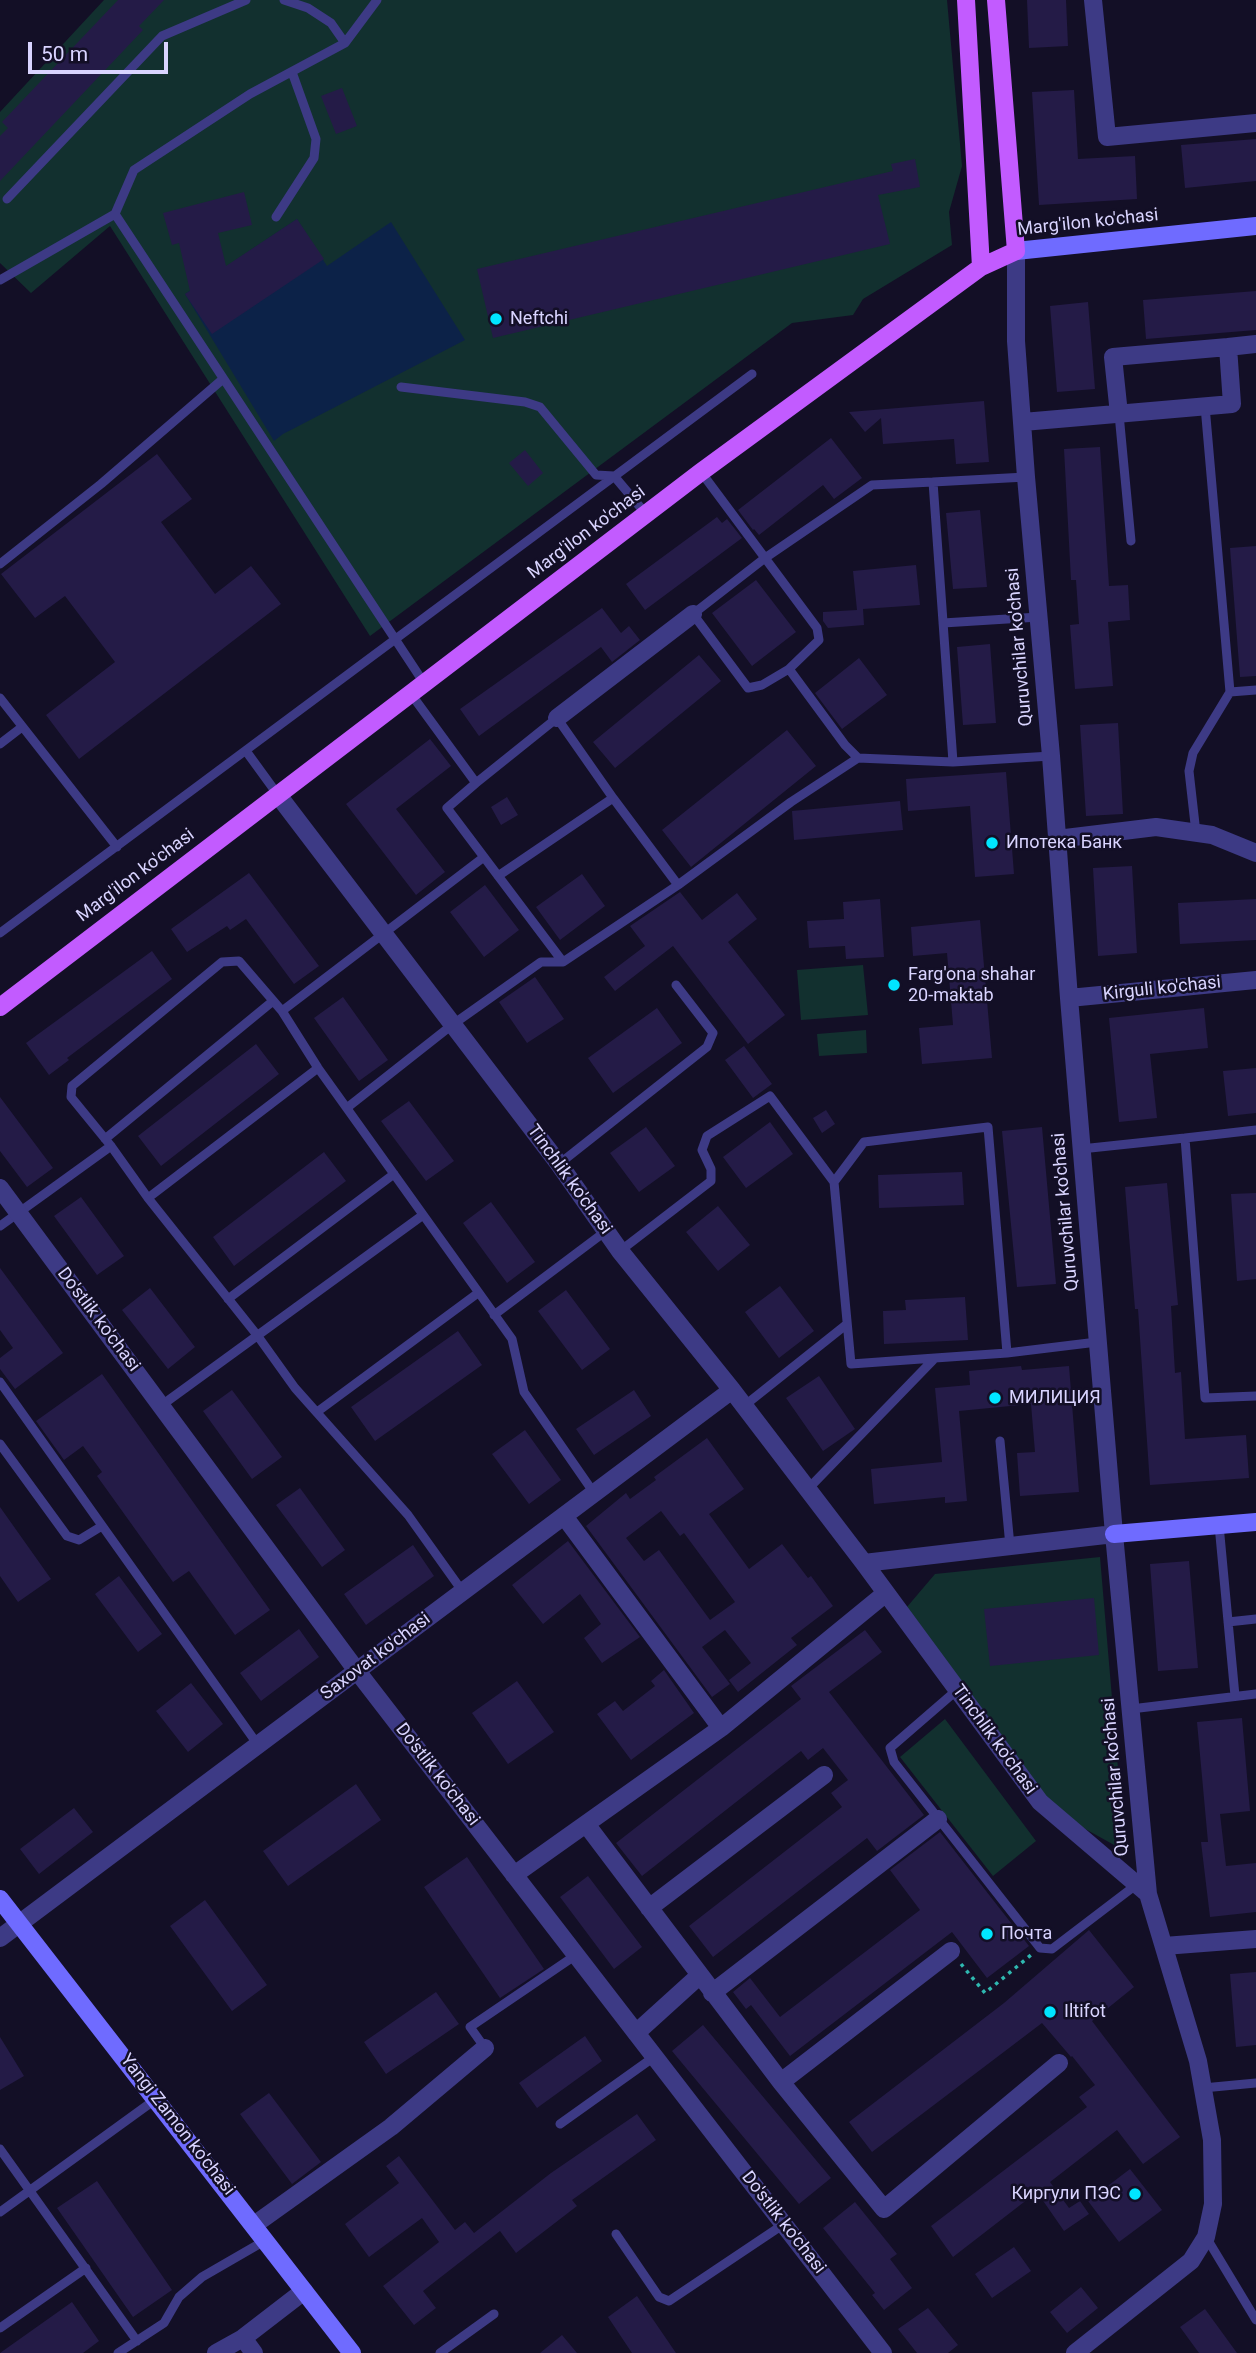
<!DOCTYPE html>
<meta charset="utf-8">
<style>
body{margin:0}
#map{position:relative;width:1256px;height:2353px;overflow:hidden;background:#130f26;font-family:Roboto,sans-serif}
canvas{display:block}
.scale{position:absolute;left:28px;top:42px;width:140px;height:32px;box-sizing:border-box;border:4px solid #d9d4ff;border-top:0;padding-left:9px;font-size:21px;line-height:24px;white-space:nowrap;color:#d9d4ff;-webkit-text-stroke:5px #130f26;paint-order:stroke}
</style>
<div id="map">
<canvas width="1256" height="2353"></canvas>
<div class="scale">50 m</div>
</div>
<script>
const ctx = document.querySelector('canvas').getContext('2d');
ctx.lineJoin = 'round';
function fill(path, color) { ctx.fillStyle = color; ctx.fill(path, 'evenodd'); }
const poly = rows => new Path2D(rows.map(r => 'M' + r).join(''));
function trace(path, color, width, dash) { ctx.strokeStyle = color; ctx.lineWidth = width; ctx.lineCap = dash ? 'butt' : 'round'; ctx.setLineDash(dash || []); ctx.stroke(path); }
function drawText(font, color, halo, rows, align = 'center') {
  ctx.font = font + ' Roboto,sans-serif'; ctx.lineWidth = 5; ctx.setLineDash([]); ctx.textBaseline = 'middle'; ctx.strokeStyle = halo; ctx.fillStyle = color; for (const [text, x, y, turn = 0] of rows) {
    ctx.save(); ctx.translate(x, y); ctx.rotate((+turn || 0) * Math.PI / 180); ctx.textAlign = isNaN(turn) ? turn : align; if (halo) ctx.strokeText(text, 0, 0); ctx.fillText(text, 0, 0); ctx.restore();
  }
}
const green = poly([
 [104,0,947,0,962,166,949,212,952,245,863,299,853,315,792,323,370,636,110,226,31,293,0,263,0,112],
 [863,965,868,1015,801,1020,797,970],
 [866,1030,867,1053,819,1056,817,1034],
 [1100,1557,1125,1851,1042,1805,901,1614,935,1574],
 [945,1719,1036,1841,993,1876,900,1757]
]);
const water = poly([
 [297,219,327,266,391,222,465,340,283,434,274,441,185,294]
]);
const building = poly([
 [118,0,164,0,139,26,143,30,0,181,0,136,8,128,2,122],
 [1027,0,1066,0,1068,46,1029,48],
 [342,88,357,126,336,134,321,96],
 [1074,90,1078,159,1135,156,1137,199,1039,205,1032,92],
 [1256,139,1256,181,1185,188,1181,145],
 [915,159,920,187,878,195,890,244,493,338,477,269,893,171,891,164],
 [244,192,252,225,218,233,226,266,297,219,324,259,212,334,185,294,190,291,179,243,172,245,163,213],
 [1256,291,1256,330,1146,339,1143,300],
 [1088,302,1095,389,1057,392,1050,306],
 [984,401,989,462,956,464,954,439,883,444,881,418,865,432,849,412],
 [831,438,862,478,834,499,823,485,759,535,754,529,753,530,738,510],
 [1100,447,1109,586,1128,585,1130,620,1108,622,1113,686,1075,689,1070,625,1079,624,1076,580,1071,580,1064,449],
 [525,450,543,473,528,486,509,463],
 [157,454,192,499,161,522,215,594,251,566,281,604,79,759,46,715,115,662,65,596,35,618,1,574],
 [980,510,987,587,953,589,946,513],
 [717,517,722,523,727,519,742,538,645,610,626,584],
 [1256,546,1256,676,1240,677,1230,548],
 [916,565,920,605,863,609,864,625,828,628,823,621,823,612,857,610,853,571],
 [756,580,796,632,752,666,712,613],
 [602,608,621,633,629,626,640,640,612,662,601,647,479,736,460,709],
 [990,644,996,723,963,725,957,647],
 [699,655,721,681,615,768,593,742],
 [859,658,887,695,842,729,815,693],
 [1118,723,1123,814,1086,816,1080,725],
 [787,730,816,766,691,867,662,830],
 [430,739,451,766,396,809,445,872,416,895,346,804],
 [1006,772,1014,874,975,877,970,806,908,811,906,779],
 [507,797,518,815,501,825,491,807],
 [900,801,903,830,794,840,792,811],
 [1132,866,1137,953,1098,956,1093,868],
 [249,873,319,966,294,984,246,919,230,930,227,926,187,952,171,929],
 [582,874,605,906,560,940,536,907],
 [485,885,519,930,484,957,450,912],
 [680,892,702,920,737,893,757,919,728,942,785,1015,748,1044,673,946,615,991,604,977,645,946,630,926],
 [880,899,884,957,846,959,845,946,809,948,807,921,844,919,843,902],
 [1256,899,1256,940,1180,944,1178,903],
 [980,920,992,1058,922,1064,919,1028,953,1025,947,953,913,956,911,927],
 [152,951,172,979,67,1058,69,1060,49,1075,26,1043],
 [535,977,564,1019,527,1043,499,1002],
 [343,997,388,1060,359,1081,314,1018],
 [657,1008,682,1043,613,1093,588,1058],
 [1204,1008,1208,1048,1150,1054,1157,1118,1119,1122,1109,1018],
 [256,1044,279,1074,161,1166,138,1136],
 [744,1046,772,1084,753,1098,725,1060],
 [1256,1068,1256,1113,1228,1116,1223,1071],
 [0,1097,53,1168,27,1187,0,1151],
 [409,1101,454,1161,426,1181,381,1121],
 [826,1110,835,1124,822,1133,813,1118],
 [770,1122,793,1154,746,1188,723,1157],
 [646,1127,675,1166,639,1192,610,1153],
 [1042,1127,1056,1284,1017,1287,1002,1131],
 [324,1152,346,1181,234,1266,213,1237],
 [962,1172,964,1205,879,1208,878,1175],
 [1167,1183,1178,1305,1171,1306,1175,1373,1181,1372,1185,1439,1246,1435,1249,1478,1150,1485,1138,1309,1135,1309,1125,1187],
 [1256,1193,1256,1279,1237,1281,1231,1194],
 [81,1197,124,1256,97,1275,54,1216],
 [491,1202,535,1262,507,1283,463,1223],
 [718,1206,750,1245,718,1271,686,1232],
 [0,1268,63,1353,15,1389,0,1369,0,1358,13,1348,0,1330],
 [780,1286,814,1331,779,1358,745,1312],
 [150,1288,195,1347,168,1369,122,1310],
 [566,1290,610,1349,582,1370,538,1311],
 [965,1297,968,1340,884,1344,883,1311,906,1310,905,1300],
 [458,1331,482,1365,375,1441,351,1407],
 [1021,1366,1022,1370,1069,1366,1079,1492,1020,1496,1017,1453,1035,1452,1031,1404,959,1411,967,1501,945,1503,945,1497,874,1504,871,1469,942,1462,935,1388,970,1385,969,1371],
 [102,1374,270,1610,235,1635,189,1571,173,1582,97,1476,102,1472,83,1446,64,1460,36,1421],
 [819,1376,855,1429,823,1451,786,1398],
 [232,1390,282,1457,252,1479,203,1411],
 [634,1390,651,1416,594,1455,576,1429],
 [525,1430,561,1480,529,1504,492,1454],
 [707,1438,744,1489,709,1514,749,1569,782,1544,808,1578,811,1576,833,1606,791,1638,797,1645,738,1692,729,1680,751,1663,725,1630,702,1647,730,1684,712,1697,586,1526,626,1493,630,1499,656,1480,654,1477],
 [661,1511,680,1536,684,1533,735,1602,710,1620,659,1550,644,1561,626,1538],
 [300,1488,345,1550,322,1567,276,1505],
 [0,1507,51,1579,18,1602,0,1576],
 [568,1541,640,1637,602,1663,584,1638,601,1624,580,1594,543,1624,512,1585],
 [413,1545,434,1576,366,1625,344,1594],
 [1189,1561,1198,1668,1158,1671,1150,1564],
 [119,1576,162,1634,138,1652,95,1594],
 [1094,1598,1099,1655,990,1666,984,1609],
 [299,1629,319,1657,261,1701,240,1673],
 [865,1630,882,1652,829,1692,924,1815,877,1851,867,1838,713,1957,689,1926,842,1807,831,1793,848,1780,823,1748,808,1760,801,1751,642,1876,616,1843,801,1699,791,1686],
 [664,1670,694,1713,631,1760,597,1714,615,1701,623,1711,655,1686,651,1681],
 [517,1681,554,1732,508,1764,472,1713],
 [191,1683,223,1724,188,1752,156,1711],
 [1242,1718,1250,1811,1220,1814,1226,1866,1256,1863,1256,1912,1210,1917,1201,1842,1208,1842,1197,1722],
 [356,1784,381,1820,288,1886,263,1851],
 [74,1808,93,1832,39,1874,20,1849],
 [940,1832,1029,1946,987,1978,952,1932,790,2056,751,2005,746,2009,733,1992,750,1978,780,2017,920,1910,890,1870],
 [467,1857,544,1969,500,1998,424,1887],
 [588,1876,642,1947,614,1969,560,1897],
 [205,1900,267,1985,232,2011,170,1926],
 [1089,1930,1134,1987,1092,2021,1180,2137,1143,2164,1117,2130,1050,2182,1069,2208,1080,2201,1089,2214,1064,2231,1037,2192,953,2257,931,2226,1087,2107,1079,2097,1095,2085,1072,2056,1071,2057,1042,2023,872,2152,849,2122,1004,2003],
 [1256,1972,1256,2045,1236,2047,1230,1974],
 [436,1992,459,2024,386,2074,364,2042],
 [703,2025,831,2178,799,2204,672,2051],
 [585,2036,602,2061,537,2108,519,2083],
 [0,2037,24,2076,0,2090],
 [269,2093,321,2162,292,2184,240,2114],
 [637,2114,656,2140,572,2200,577,2206,516,2253,500,2231,423,2291,436,2308,414,2325,383,2286,439,2242,422,2218,369,2257,345,2224,399,2183,386,2166,399,2156,455,2230,465,2222,474,2233,551,2173],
 [1130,2169,1162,2210,1119,2242,1088,2201],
 [97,2181,172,2290,133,2317,57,2208],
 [855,2202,897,2254,890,2259,912,2288,884,2310,872,2295,875,2293,823,2228],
 [1014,2247,1031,2271,992,2298,975,2274],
 [1081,2287,1098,2308,1067,2333,1050,2312],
 [637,2296,676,2353,632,2353,608,2317],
 [72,2302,99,2341,83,2353,0,2353],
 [928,2308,958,2345,948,2353,917,2353,898,2329],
 [1205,2309,1237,2353,1199,2353,1180,2327],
 [562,2335,577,2353,540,2353]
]);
const path = poly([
 [961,1964,985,1993,1031,1955]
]);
const lane = poly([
 [284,0,308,8,331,23,345,43],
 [7,199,162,36,246,0],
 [115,214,424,683],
 [276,217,314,158,316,139,292,72],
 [0,280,115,214,134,170,250,94,345,43,377,0],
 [401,387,525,402,540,407,596,475,614,476,646,514],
 [1119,414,1131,541],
 [701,472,765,558,872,485,933,482],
 [1026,477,933,482,953,762,1051,756],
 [765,558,817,628,819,640,789,669,762,685,748,688,693,614,765,558],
 [0,564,101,484,223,379],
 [943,623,1039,617],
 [789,669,845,745,858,758,953,762],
 [1230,692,1256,690],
 [411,694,476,783,557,718,613,798,498,876],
 [0,698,117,847],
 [0,744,22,727],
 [246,751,278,795],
 [476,783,447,808,563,962],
 [613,798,678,885],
 [1196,833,1189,771,1193,753,1230,692,1205,406],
 [0,933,752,374],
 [282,1011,484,857],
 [348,1107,452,1025,541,962,563,962,678,885,791,802,858,758],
 [1256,1130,1185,1138,1205,1398,1256,1396],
 [105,1139,273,1001],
 [1081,1149,1185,1138],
 [559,1164,707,1047,713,1033,676,985],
 [148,1198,318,1068],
 [0,1226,111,1146],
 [620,1251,711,1181,711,1169,702,1150,707,1136,770,1096,834,1182],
 [228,1299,394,1174],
 [494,1315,606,1231],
 [935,1358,851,1364,834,1182,864,1142,988,1127,1007,1353],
 [0,1382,258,1745],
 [162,1405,423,1215],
 [744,1406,847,1324],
 [317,1412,478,1293],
 [1000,1441,1010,1546],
 [0,1444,67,1536,79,1540,102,1526],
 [808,1489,935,1358,1007,1353,1097,1342],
 [1219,1525,1235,1696],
 [463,1592,408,1515,295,1388,257,1335,148,1198,111,1146,71,1097,72,1086,222,962,239,961,282,1011,318,1068,512,1339,524,1392,594,1493],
 [1228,1622,1256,1619],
 [957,1690,890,1748,894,1762,1040,1948,1052,1949,1136,1885],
 [1131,1709,1256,1694],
 [485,2048,470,2027,576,1955],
 [1203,2088,1256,2083],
 [560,2124,654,2057],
 [0,2149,137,2341],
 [0,2212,156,2099],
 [616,2234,659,2297,669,2301,784,2224],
 [1206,2237,1256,2320],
 [0,2328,86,2268],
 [118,2353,164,2323,179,2297,202,2277,266,2240],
 [440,2353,494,2314]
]);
const street = poly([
 [1093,0,1107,137,1256,123],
 [1016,251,1016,341,1026,477,1051,756,1069,998,1114,1534,1148,1894,1198,2061,1212,2140,1213,2204,1206,2237,1191,2261,1075,2353],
 [1119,414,1113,357,1228,347],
 [1023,422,1232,404,1228,347,1256,344],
 [557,718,693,614],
 [278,795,559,1164,620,1251,732,1390,864,1563,1040,1802,1148,1894],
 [1057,839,1156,827,1212,835,1256,853],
 [1069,998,1256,980],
 [0,1188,357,1671,883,2353],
 [864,1563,1114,1534],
 [721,1728,886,1593],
 [586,1824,781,2082,884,2209,1059,2063],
 [514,1875,721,1728,564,1516],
 [649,1908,824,1775],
 [0,1938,732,1390],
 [1164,1946,1256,1939],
 [712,1993,938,1819],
 [636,2033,700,1975],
 [781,2082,951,1951],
 [254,2225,391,2127,485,2048],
 [243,2338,254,2353],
 [216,2353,243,2338,304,2291]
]);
const secondary = poly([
 [1016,251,1256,226],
 [1114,1534,1256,1522],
 [0,1899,352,2353]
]);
const primary = poly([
 [966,0,981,267],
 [0,1007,701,472,981,267,1016,251,996,0]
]);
const markers = [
 [496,319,7,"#00e5ff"],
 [992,843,7,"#00e5ff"],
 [894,985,7,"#00e5ff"],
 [995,1398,7,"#00e5ff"],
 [987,1934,7,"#00e5ff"],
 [1050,2012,7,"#00e5ff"],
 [1135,2194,7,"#00e5ff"]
];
const streetNames = [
 ["Marg'ilon ko'chasi",1088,223,-6],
 ["Marg'ilon ko'chasi",587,533,-37],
 ["Quruvchilar ko'chasi",1020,647,-95],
 ["Marg'ilon ko'chasi",136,876,-37],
 ["Kirguli ko'chasi",1162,989,-6],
 ["Tinchlik ko'chasi",569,1180,54],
 ["Quruvchilar ko'chasi",1066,1212,-95],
 ["Do'stlik ko'chasi",98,1320,53],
 ["Saxovat ko'chasi",376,1657,-37],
 ["Tinchlik ko'chasi",994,1740,54],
 ["Do'stlik ko'chasi",437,1775,52],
 ["Quruvchilar ko'chasi",1116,1777,-95],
 ["Yangi Zamon ko'chasi",177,2125,52],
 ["Do'stlik ko'chasi",783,2223,52]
];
const poiNames = [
 ["Neftchi",510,319],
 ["Ипотека Банк",1006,843],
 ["Farg'ona shahar",908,975],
 ["20-maktab",908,996],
 ["МИЛИЦИЯ",1009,1398],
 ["Почта",1001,1934],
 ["Iltifot",1064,2012],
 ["Киргули ПЭС",1121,2194,"right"]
];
fill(green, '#12302f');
fill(water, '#0c2248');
fill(building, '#241b47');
trace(path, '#2fb8b0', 3.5, [3.5, 5]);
trace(lane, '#3d3a85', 9);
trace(street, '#3d3a85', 18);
trace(secondary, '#6f6bff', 18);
trace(primary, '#c25bff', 18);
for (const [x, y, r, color] of markers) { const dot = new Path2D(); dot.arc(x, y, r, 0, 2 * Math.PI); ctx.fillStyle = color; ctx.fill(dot); trace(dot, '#130f26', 2.5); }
drawText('18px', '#d9d4ff', '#130f26', streetNames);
drawText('18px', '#d9d4ff', '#130f26', poiNames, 'left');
</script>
